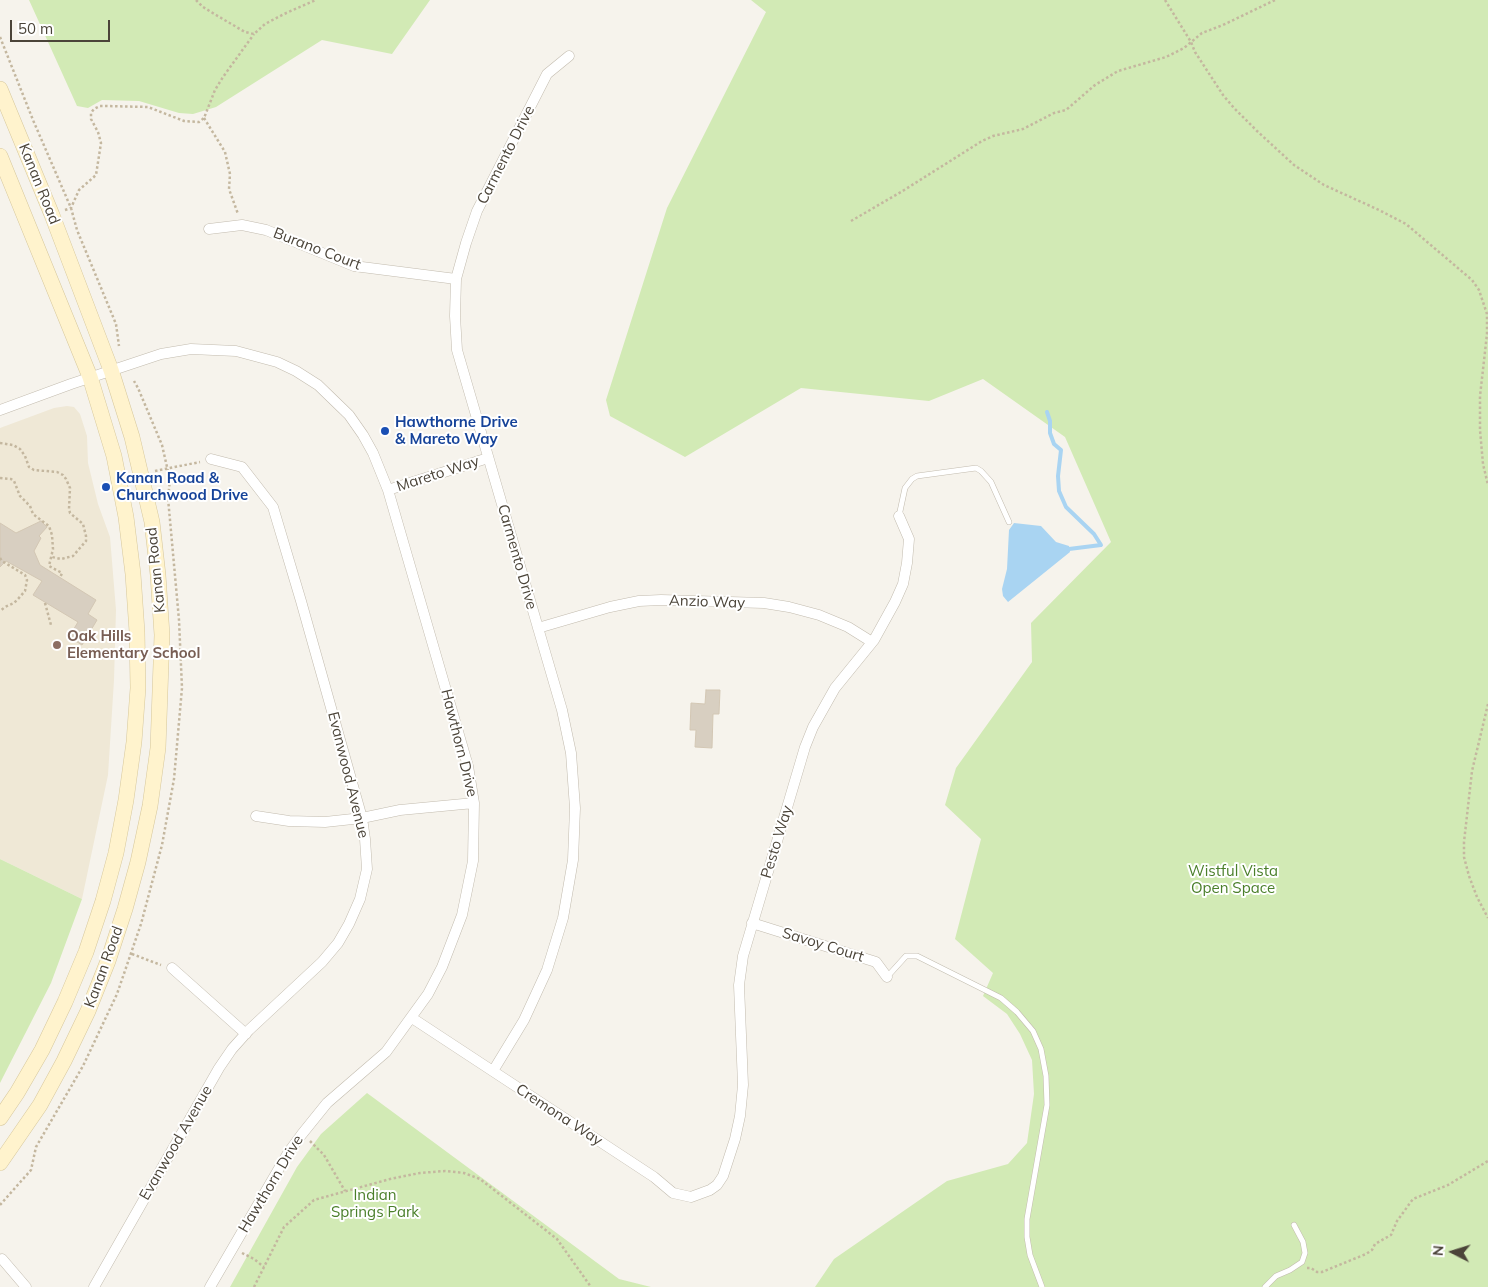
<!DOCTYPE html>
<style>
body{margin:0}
#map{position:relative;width:1488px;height:1287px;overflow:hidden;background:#f6f3ec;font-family:Mulish,sans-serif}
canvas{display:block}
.north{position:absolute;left:1428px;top:1227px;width:50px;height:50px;-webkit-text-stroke:4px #fff;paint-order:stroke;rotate:275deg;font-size:14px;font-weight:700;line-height:20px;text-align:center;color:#4b4439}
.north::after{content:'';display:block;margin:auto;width:18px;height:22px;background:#4b4439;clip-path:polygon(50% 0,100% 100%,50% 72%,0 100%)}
.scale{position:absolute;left:10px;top:20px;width:100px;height:22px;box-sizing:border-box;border:2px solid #4b4439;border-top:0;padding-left:6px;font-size:15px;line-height:18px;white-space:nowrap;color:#4b4439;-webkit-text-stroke:4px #fff;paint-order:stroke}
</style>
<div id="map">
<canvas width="1488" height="1287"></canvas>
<div class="north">N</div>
<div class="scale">50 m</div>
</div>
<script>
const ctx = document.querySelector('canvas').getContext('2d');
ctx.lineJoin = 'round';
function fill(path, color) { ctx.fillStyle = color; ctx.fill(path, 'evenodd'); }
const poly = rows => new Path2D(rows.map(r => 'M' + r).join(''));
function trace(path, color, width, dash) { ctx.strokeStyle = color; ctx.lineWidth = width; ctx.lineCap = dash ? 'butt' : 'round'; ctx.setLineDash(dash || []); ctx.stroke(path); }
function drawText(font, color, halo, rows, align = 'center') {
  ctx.font = font + ' Mulish,sans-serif'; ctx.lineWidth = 4; ctx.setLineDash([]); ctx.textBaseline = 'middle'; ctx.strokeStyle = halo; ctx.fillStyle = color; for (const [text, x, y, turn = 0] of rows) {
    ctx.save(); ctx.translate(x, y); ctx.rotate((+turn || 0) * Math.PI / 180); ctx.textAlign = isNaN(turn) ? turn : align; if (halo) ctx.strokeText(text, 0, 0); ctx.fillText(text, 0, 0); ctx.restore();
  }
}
const education = poly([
 [67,406,74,407,80,414,87,436,88,463,98,504,110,537,116,610,114,680,108,775,82,899,0,859,0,428,54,408]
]);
const green = poly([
 [29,0,430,0,392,54,322,40,216,107,193,114,179,113,139,101,102,100,88,108,77,106],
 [751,0,1488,0,1488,1287,815,1287,834,1259,947,1181,1008,1164,1027,1143,1034,1094,1032,1060,1020,1034,1007,1014,983,996,993,973,955,939,981,839,945,805,956,768,1032,662,1031,623,1111,542,1065,437,983,379,929,401,801,388,685,457,610,416,606,400,667,208,766,12],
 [0,859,82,899,51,983,0,1083],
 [367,1093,619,1279,651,1287,230,1287,297,1167,321,1134]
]);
const water = poly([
 [1014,523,1041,526,1056,542,1069,546,1070,552,1008,602,1003,596,1002,589,1007,569,1009,530]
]);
const stream = poly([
 [1047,412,1050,421,1050,433,1054,444,1061,450,1058,476,1059,491,1066,507,1094,534,1101,545,1069,549]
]);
const building = poly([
 [41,521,47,527,39,536,41,538,34,551,40,565,96,600,88,614,97,620,82,645,69,637,78,622,33,595,42,581,6,561,0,567,0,523,16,533,41,521],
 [706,690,720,690,719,714,713,714,712,748,695,747,696,730,690,730,691,703,705,704,706,690]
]);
const path = poly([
 [196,0,203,7,216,15,245,32,254,34,265,24,284,14,316,0],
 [1165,0,1191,42,1195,52,1223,95,1234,108,1257,131,1294,165,1324,185,1379,210,1406,224,1472,280,1479,290,1487,314,1487,334,1480,396,1480,430,1483,464,1488,485],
 [0,37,33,120,71,208,77,230,116,324,119,346],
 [204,118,225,152,230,174,229,189,238,214],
 [65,210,71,208,79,190,96,175,101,143,98,132,91,119,91,113,94,109,100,106,106,106,148,107,184,121,199,122,204,118,215,90,223,77,254,34],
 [851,221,901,192,982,141,993,136,1023,129,1054,113,1066,110,1095,85,1118,71,1166,57,1184,48,1202,33,1223,25,1275,0],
 [0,443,13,445,20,449,25,456,29,467,34,470,57,472,63,475,66,479,70,488,69,509,70,513,83,524,86,536,86,541,73,556,61,559,52,557],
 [155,471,200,462],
 [0,478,11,479,14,481,20,496,30,506,33,514,49,526,52,535,53,549,49,566,62,573,60,578],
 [0,558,2,561,25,575,27,580,25,591,18,599,14,603,5,607,0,611],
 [45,603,51,625],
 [1488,704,1472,771,1464,842,1464,857,1469,876,1477,897,1488,918],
 [132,954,161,965],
 [310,1141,324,1155,345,1191],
 [0,1205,31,1170,36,1147,83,1066,117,994,141,924,162,845,174,779,182,688,179,620,168,498,170,480,162,445,138,388,134,381],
 [242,1253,254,1259,264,1267],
 [1307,1268,1311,1268,1317,1272,1322,1272,1366,1254,1372,1250,1375,1244,1391,1235,1397,1221,1413,1199,1448,1185,1488,1161],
 [254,1287,284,1227,314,1200,390,1179,420,1173,445,1171,464,1173,480,1179,557,1239,591,1287]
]);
const service = poly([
 [899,516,905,488,912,479,917,476,976,468,981,471,991,482,1009,522],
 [887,977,906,956,917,956,1001,998,1017,1012,1033,1031,1041,1049,1046,1076,1047,1105,1027,1219,1027,1237,1030,1255,1042,1287],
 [1265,1287,1276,1276,1290,1270,1302,1262,1305,1253,1303,1242,1294,1225]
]);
const minor = poly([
 [209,229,242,225,266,230,354,266,456,279],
 [0,410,71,384,161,354,191,349,236,351,277,362,296,371,318,385,349,415,363,435,373,453,388,490,468,766,474,803,473,861,462,915,442,967,428,994,386,1052,327,1103,302,1134,288,1153,210,1287],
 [388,490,488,458],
 [538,628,610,607,639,601,661,600,764,603,789,607,819,615,848,627,872,642],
 [256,816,289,821,325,822,362,818,400,810,474,803],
 [752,923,876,962,887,977],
 [172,968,246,1034],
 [412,1018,654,1177,673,1193,691,1197,710,1190,717,1185,723,1176,735,1139,740,1116,743,1085,739,985,743,956,805,747,813,727,835,688,874,640,895,602,903,584,907,563,909,539,899,516],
 [493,1071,524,1020,547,970,563,918,573,860,575,808,571,753,562,710,457,350,455,316,456,279,466,243,477,211,547,74,569,56],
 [2,1259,26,1287],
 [94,1287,219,1068,232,1049,249,1030,322,962,338,943,349,924,360,899,367,869,365,839,362,818,301,601,273,507,242,467,211,459]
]);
const secondary = poly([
 [0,89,52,215,111,370,132,437,152,522,158,575,162,635,158,748,150,806,138,862,125,909,108,961,88,1011,64,1061,40,1105,0,1163],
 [0,156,90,377,114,456,126,517,133,574,137,632,138,688,134,742,126,800,116,853,103,901,86,952,65,1002,42,1050,17,1093,0,1118]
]);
const markers = [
 [385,431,5,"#1a4fb4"],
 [106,487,5,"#1a4fb4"],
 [57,645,5,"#8d6e63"]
];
const streetNames = [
 ["Carmento Drive",506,155,-63],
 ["Kanan Road",39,184,68],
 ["Burano Court",317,249,21],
 ["Mareto Way",438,474,-18],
 ["Carmento Drive",517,557,74],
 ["Kanan Road",156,570,-96],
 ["Anzio Way",707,602,2],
 ["Hawthorn Drive",459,743,76],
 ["Evanwood Avenue",348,775,76],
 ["Pesto Way",777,842,-73],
 ["Savoy Court",823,945,17],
 ["Kanan Road",104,967,-70],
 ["Cremona Way",559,1115,33],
 ["Evanwood Avenue",176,1143,-60],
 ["Hawthorn Drive",271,1184,-59]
];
const transitNames = [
 ["Hawthorne Drive",395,422],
 ["& Mareto Way",395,439],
 ["Kanan Road &",116,478],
 ["Churchwood Drive",116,495]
];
const educationNames = [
 ["Oak Hills",67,636],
 ["Elementary School",67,653]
];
const parkNames = [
 ["Wistful Vista",1233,871],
 ["Open Space",1233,888],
 ["Indian",375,1195],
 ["Springs Park",375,1212]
];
fill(education, '#efe8d6');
fill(green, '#d2eab5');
fill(water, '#a9d4f2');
trace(stream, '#a9d4f2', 4);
fill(building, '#d8cfc1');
trace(building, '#d3c7b4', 1);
trace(service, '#c2bbae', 6);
trace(minor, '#c2bbae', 11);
trace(secondary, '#d6c79b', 16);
trace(path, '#c4b79f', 2.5, [2.5, 2.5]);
trace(service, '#fff', 5);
trace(minor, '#fff', 10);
trace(secondary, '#fff3cd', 15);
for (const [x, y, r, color] of markers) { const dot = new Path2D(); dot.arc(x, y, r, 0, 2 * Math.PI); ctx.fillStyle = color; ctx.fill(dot); trace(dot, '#fff', 2); }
drawText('15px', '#4b4439', '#fff', streetNames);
drawText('bold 15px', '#164399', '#fff', transitNames, 'left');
drawText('bold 15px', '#785e54', '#fff', educationNames, 'left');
drawText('15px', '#4a7f2a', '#fff', parkNames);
</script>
